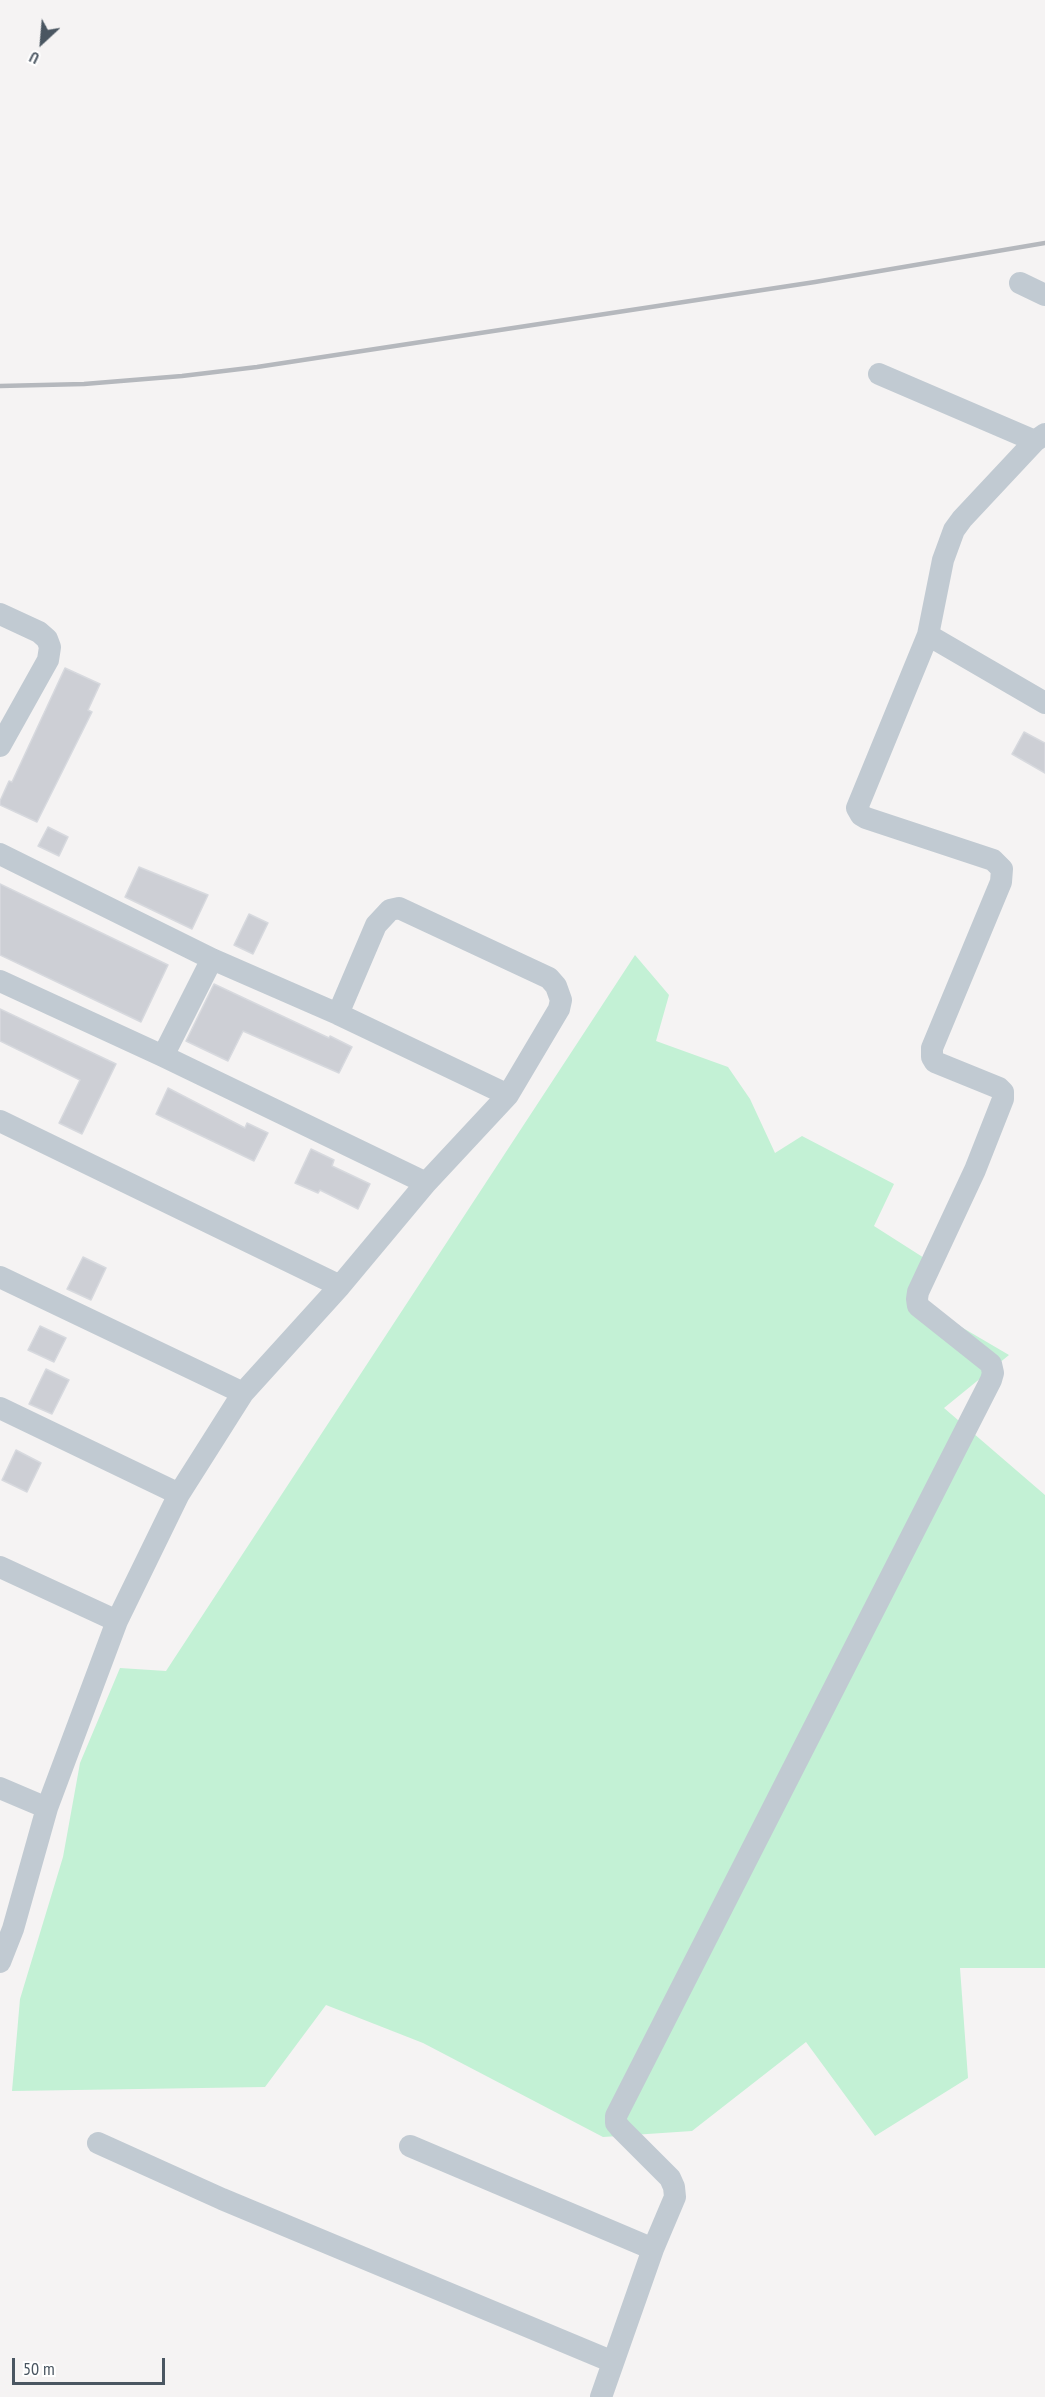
<!DOCTYPE html>
<style>
body{margin:0}
#map{position:relative;width:1045px;height:2397px;overflow:hidden;background:#f5f3f3;font-family:"PT Sans Narrow",sans-serif}
canvas{display:block}
.north{position:absolute;left:12px;top:12px;width:60px;height:60px;-webkit-text-stroke:4px #fff;paint-order:stroke;rotate:206deg;font-size:16px;font-weight:700;line-height:24px;text-align:center;color:#4a5661}
.north::after{content:'';display:block;margin:auto;width:21px;height:27px;background:#4a5661;clip-path:polygon(50% 0,100% 100%,50% 72%,0 100%)}
.scale{position:absolute;left:12px;top:2358px;width:153px;height:27px;box-sizing:border-box;border:3px solid #4a5661;border-top:0;padding-left:8px;font-size:18px;line-height:21px;white-space:nowrap;color:#4a5661;-webkit-text-stroke:4px #fff;paint-order:stroke}
</style>
<div id="map">
<canvas width="1045" height="2397"></canvas>
<div class="north">U</div>
<div class="scale">50 m</div>
</div>
<script>
const ctx = document.querySelector('canvas').getContext('2d');
ctx.lineJoin = 'round';
function fill(path, color) { ctx.fillStyle = color; ctx.fill(path, 'evenodd'); }
const poly = rows => new Path2D(rows.map(r => 'M' + r).join(''));
function trace(path, color, width, dash) { ctx.strokeStyle = color; ctx.lineWidth = width; ctx.lineCap = dash ? 'butt' : 'round'; ctx.setLineDash(dash || []); ctx.stroke(path); }
const green = poly([
 [635,955,669,995,656,1041,728,1067,750,1099,775,1153,802,1136,894,1184,874,1226,932,1263,922,1304,1009,1355,944,1408,1045,1495,1045,1968,960,1968,968,2078,875,2136,806,2042,692,2131,603,2137,423,2043,326,2005,265,2087,12,2091,20,1999,63,1857,80,1763,120,1668,166,1671]
]);
const building = poly([
 [65,668,100,684,88,710,92,712,37,822,0,805,0,801,9,781,12,782,65,668],
 [1024,732,1045,743,1045,773,1012,754,1024,732],
 [48,827,68,837,59,856,38,846,48,827],
 [139,867,208,895,192,929,125,897,139,867],
 [0,884,168,965,141,1022,0,955,0,884],
 [249,914,268,923,253,954,234,945,249,914],
 [214,984,329,1038,330,1036,352,1047,339,1073,243,1031,228,1061,186,1041,214,984],
 [0,1009,116,1064,82,1134,59,1123,80,1080,0,1041,0,1009],
 [168,1088,245,1128,247,1123,268,1133,254,1161,156,1114,168,1088],
 [311,1149,334,1160,332,1166,370,1184,358,1209,320,1190,318,1193,295,1183,311,1149],
 [83,1257,106,1268,91,1300,67,1289,83,1257],
 [40,1326,66,1338,54,1362,28,1350,40,1326],
 [46,1369,69,1380,52,1414,29,1404,46,1369],
 [16,1450,41,1463,27,1492,2,1480,16,1450]
]);
const minor = poly([
 [1020,283,1045,295],
 [879,374,1035,441],
 [1045,434,1035,441,962,519,954,530,943,560,928,635,1045,703],
 [0,614,39,632,47,639,50,647,48,660,0,746],
 [0,854,212,959,338,1014,508,1095],
 [0,981,163,1056,426,1183],
 [163,1056,212,959],
 [0,1121,340,1286],
 [0,1277,243,1393],
 [0,1408,179,1494],
 [0,1567,117,1621],
 [0,1788,47,1808],
 [0,1962,13,1929,47,1808,117,1621,179,1494,243,1393,340,1286,426,1183,508,1095,559,1009,561,1000,556,986,549,978,399,908,390,910,376,925,338,1014],
 [98,2143,222,2199,613,2362],
 [410,2146,653,2249],
 [601,2397,653,2249,675,2197,674,2187,670,2178,621,2129,616,2123,616,2116,991,1380,993,1373,991,1364,918,1306,917,1299,918,1292,975,1170,1003,1099,1003,1092,999,1088,935,1062,932,1057,932,1048,1001,882,1002,869,993,860,866,818,861,815,857,808,928,635]
]);
const rail = poly([
 [0,386,84,384,182,376,257,367,815,282,1045,243]
]);
fill(green, '#c3f1d5');
fill(building, '#cdcfd5');
trace(building, '#d7d9de', 1.5);
trace(minor, '#c1cad2', 22);
trace(rail, '#b5b8bd', 4.5);
</script>
